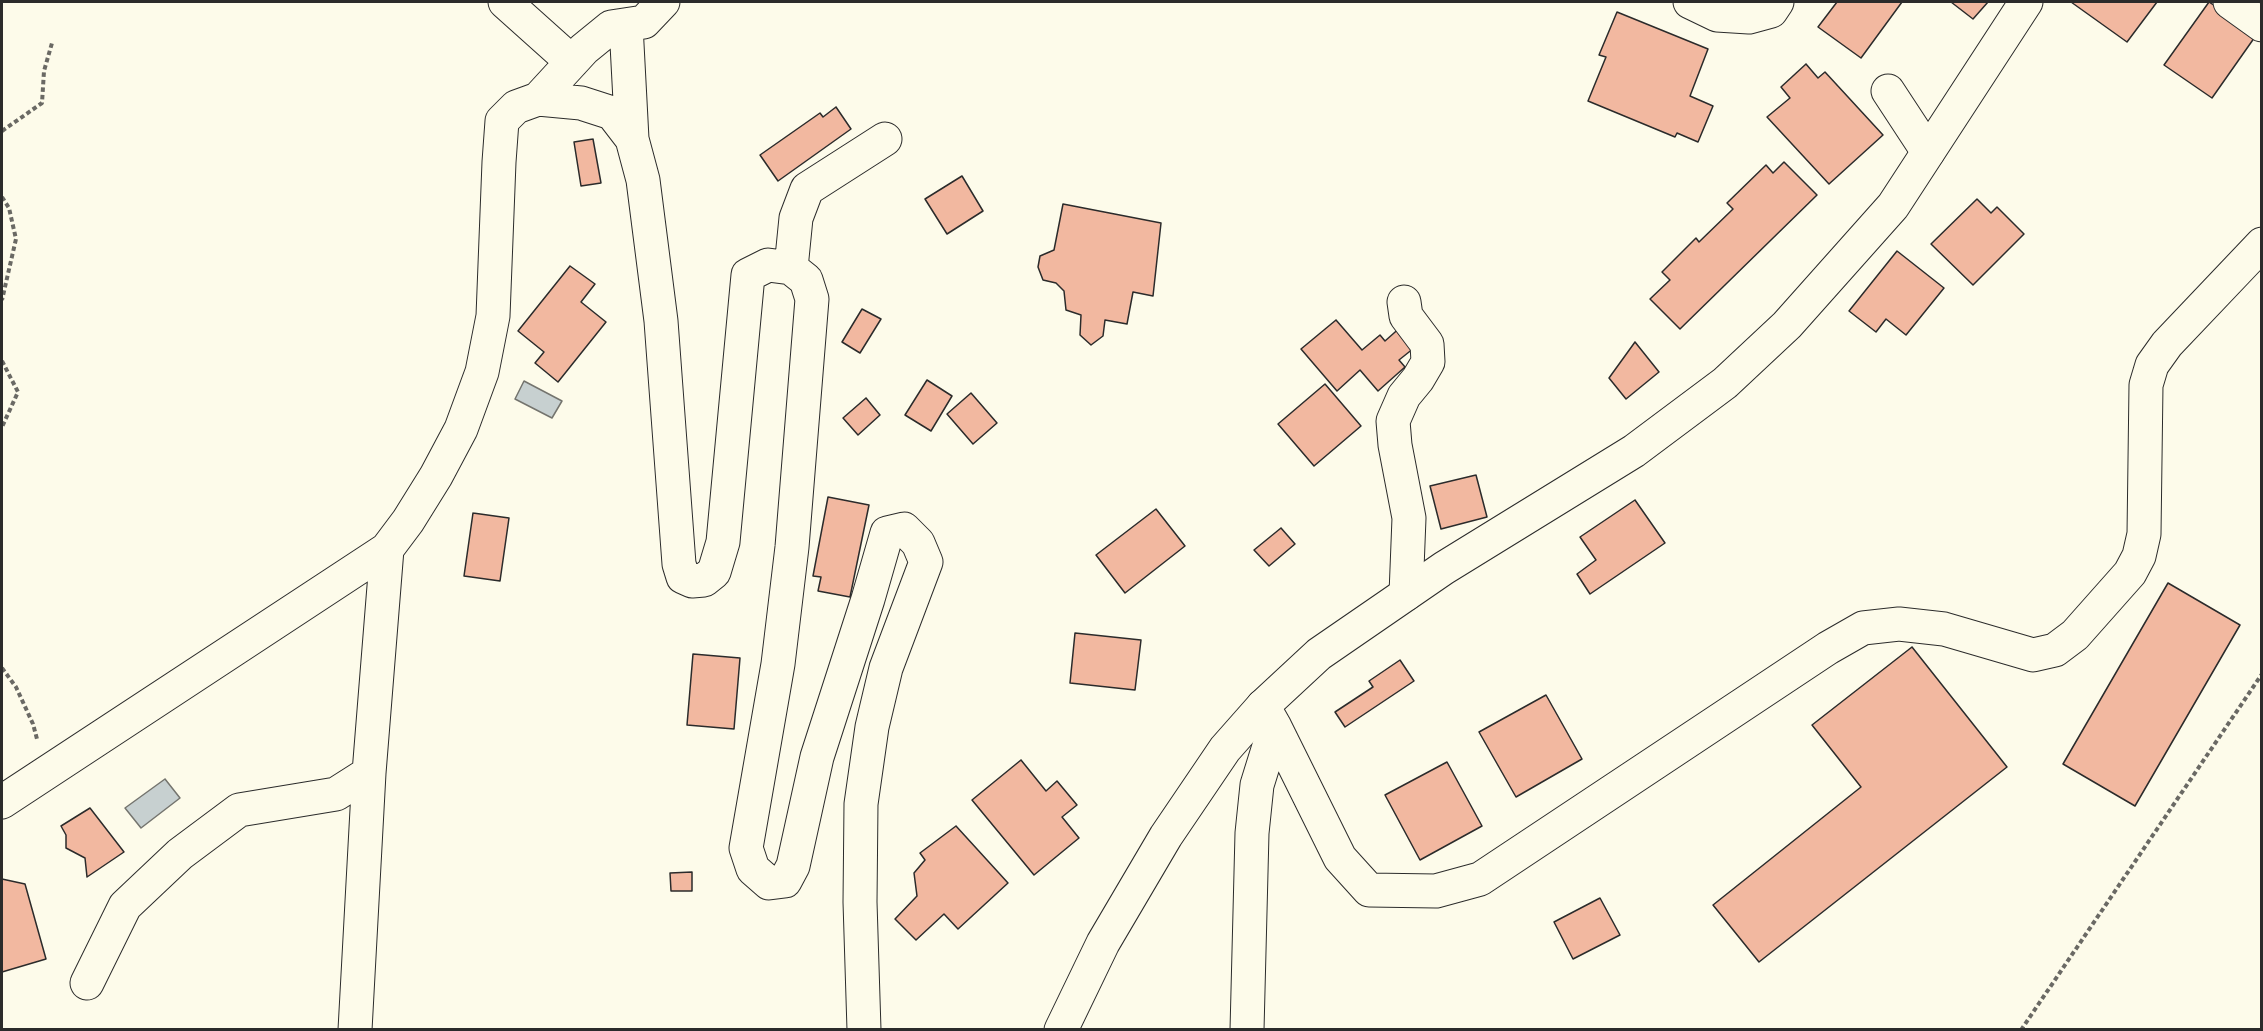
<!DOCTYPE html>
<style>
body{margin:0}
#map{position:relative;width:2263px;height:1031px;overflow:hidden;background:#fdfbea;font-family:"Fira Sans Condensed",sans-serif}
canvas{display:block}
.frame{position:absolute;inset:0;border:3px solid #2b2b2b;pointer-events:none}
</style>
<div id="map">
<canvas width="2263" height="1031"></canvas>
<div class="frame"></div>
</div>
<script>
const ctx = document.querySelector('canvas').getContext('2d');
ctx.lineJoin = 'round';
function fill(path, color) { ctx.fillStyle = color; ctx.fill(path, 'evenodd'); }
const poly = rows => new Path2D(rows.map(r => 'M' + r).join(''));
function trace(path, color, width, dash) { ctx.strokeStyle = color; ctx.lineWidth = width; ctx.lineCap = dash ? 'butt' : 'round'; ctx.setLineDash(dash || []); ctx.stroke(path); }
const water = poly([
 [524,381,562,401,552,418,515,399,524,381],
 [165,779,180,798,141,828,125,808,165,779]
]);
const building = poly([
 [1837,2,1902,2,1861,58,1818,27,1837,2],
 [1951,2,1988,2,1973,19,1951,2],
 [2071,2,2157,2,2127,42,2071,2],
 [2209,2,2257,34,2212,98,2164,65,2209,2],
 [1617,12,1708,49,1690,96,1713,106,1698,142,1677,133,1675,137,1588,101,1606,57,1599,55,1617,12],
 [1806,64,1818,78,1825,72,1883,135,1829,184,1767,117,1790,98,1781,87,1806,64],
 [836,107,851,129,778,181,760,155,820,113,823,117,836,107],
 [593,139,601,183,581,186,574,142,593,139],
 [1784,162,1817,195,1680,329,1650,299,1670,280,1662,272,1696,238,1699,242,1733,209,1727,203,1766,165,1773,173,1784,162],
 [962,176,983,211,947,234,925,199,962,176],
 [1977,199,1991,213,1997,207,2024,234,1973,285,1931,244,1977,199],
 [1063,204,1161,223,1153,296,1133,292,1127,324,1105,320,1103,336,1091,345,1080,335,1081,315,1066,310,1064,291,1056,283,1043,280,1038,267,1040,256,1054,250,1063,204],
 [1897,251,1944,288,1906,335,1886,319,1876,332,1849,311,1897,251],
 [570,266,595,284,581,302,606,322,558,382,535,363,544,352,518,331,570,266],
 [862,309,881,319,860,353,842,342,862,309],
 [1336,320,1362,350,1380,335,1385,341,1403,325,1419,344,1399,360,1405,367,1378,391,1360,370,1337,391,1301,349,1336,320],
 [1635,342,1659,372,1626,399,1609,378,1635,342],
 [927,380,952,396,931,431,905,415,927,380],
 [1325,384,1361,426,1314,466,1278,424,1325,384],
 [971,393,997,423,973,444,947,414,971,393],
 [866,398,880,415,858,435,843,418,866,398],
 [1476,475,1487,517,1441,529,1430,486,1476,475],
 [828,497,869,505,850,597,818,591,821,577,813,576,828,497],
 [1635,500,1665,543,1590,594,1577,574,1596,560,1580,537,1635,500],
 [1156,509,1185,546,1125,593,1096,555,1156,509],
 [473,513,509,518,500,581,464,576,473,513],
 [1281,528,1295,544,1269,566,1254,550,1281,528],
 [2168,583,2240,625,2135,806,2063,764,2168,583],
 [1075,633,1141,640,1135,690,1070,683,1075,633],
 [1912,647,2007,767,1759,962,1713,905,1861,787,1812,725,1912,647],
 [693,654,740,658,734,729,687,725,693,654],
 [1400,660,1414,681,1345,727,1335,712,1373,687,1369,681,1400,660],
 [1546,695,1582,759,1516,797,1479,732,1546,695],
 [1021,760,1046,791,1057,781,1077,805,1062,817,1079,838,1034,875,972,800,1021,760],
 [1447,762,1482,826,1420,860,1385,795,1447,762],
 [90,808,124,852,87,877,85,858,66,848,66,835,61,826,90,808],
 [956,826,1008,883,958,929,944,914,916,940,895,919,917,896,914,873,925,860,920,853,956,826],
 [692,872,692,891,671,891,670,873,692,872],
 [2,879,25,884,46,959,2,972,2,879],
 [1600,898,1620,935,1573,959,1554,922,1600,898]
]);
const path = poly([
 [2,131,42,103,44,71,52,43],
 [2,197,9,208,16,239,2,300],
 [2,361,18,392,2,427],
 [2,668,16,687,33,724,37,739],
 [2021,1030,2262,674]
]);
const minor = poly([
 [505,2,572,62],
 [1690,2,1717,15,1749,17,1771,11,1777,2],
 [2230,2,2262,25],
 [626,25,632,139],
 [1888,91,1928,152],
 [538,99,584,49,611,27,644,22,663,2],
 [791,268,796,218,807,189,885,139],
 [1404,302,1406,316,1427,344,1428,362,1418,379,1404,396,1393,421,1395,445,1409,518,1406,594],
 [1263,706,1275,727,1340,858,1369,890,1436,891,1480,879,1828,648,1863,628,1899,624,1944,629,2033,655,2055,650,2075,635,2130,573,2139,556,2144,534,2146,385,2152,365,2167,344,2262,244],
 [2,802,387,549,408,521,436,476,461,429,482,372,493,316,499,162,502,121,516,107,538,99,581,103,612,113,632,139,643,180,661,321,679,564,683,577,692,581,704,580,714,572,723,542,748,275,768,265,791,268,806,280,812,299,792,547,778,664,746,848,753,869,769,883,785,881,793,866,817,757,868,599,887,533,904,529,918,543,926,562,886,668,872,727,861,804,860,902,864,1030],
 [87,983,125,906,180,854,239,810,336,794,369,773],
 [355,1030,369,773,387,549],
 [1247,1030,1252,833,1257,785,1275,727]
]);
const major = poly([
 [1061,1030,1103,943,1166,836,1225,749,1263,706,1319,654,1444,568,1634,451,1725,383,1787,325,1893,206,2026,2]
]);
fill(water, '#c7d0d0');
trace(water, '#74746e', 1.5);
fill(building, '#f2b8a0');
trace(building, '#2b2b2b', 1.5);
trace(minor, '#2b2b2b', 35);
trace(major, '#2b2b2b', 35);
trace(path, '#6a6964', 4, [4.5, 3]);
trace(minor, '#fdfbea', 33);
trace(major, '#fdfbea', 33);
</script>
